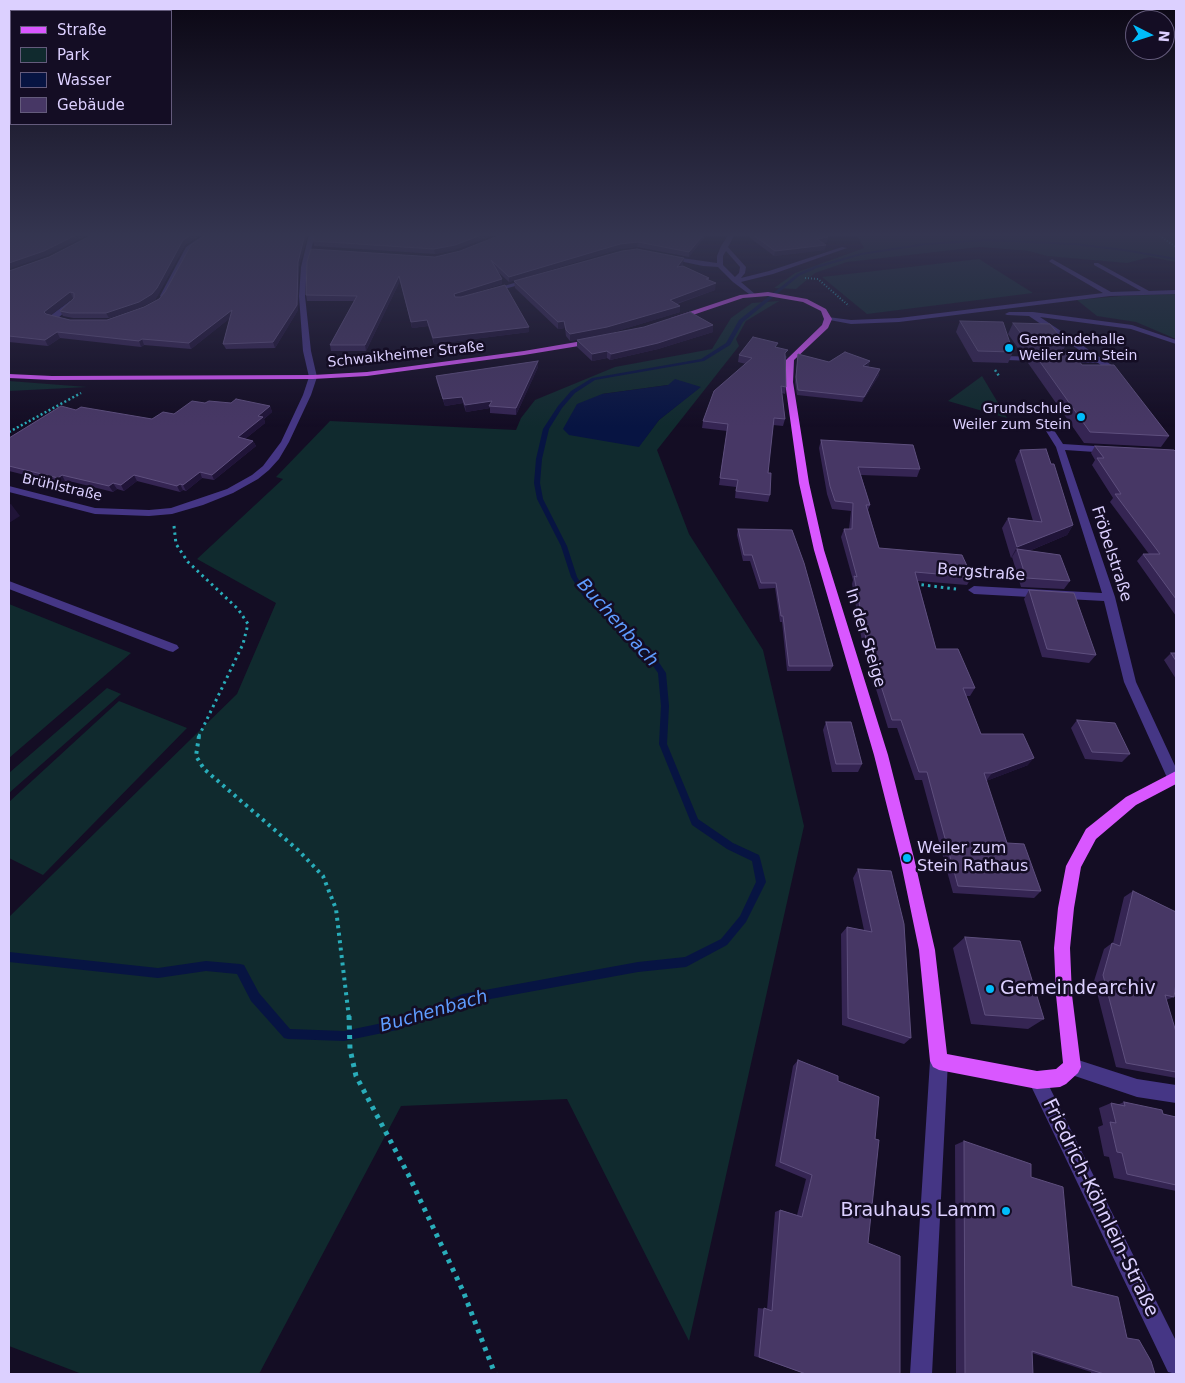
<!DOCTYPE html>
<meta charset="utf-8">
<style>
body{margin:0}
#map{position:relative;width:1185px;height:1383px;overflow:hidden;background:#140d24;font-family:"DejaVu Sans",sans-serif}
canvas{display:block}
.frame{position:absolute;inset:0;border:10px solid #dcd0ff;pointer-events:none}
.legend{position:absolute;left:10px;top:10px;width:162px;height:115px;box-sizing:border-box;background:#140d24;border:1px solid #645b7c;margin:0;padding:6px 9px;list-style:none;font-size:15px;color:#dcd0ff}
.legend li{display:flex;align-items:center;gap:10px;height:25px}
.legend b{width:25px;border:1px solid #645b7c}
.north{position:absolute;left:1125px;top:10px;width:50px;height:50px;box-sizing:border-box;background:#140d24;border:1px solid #645b7c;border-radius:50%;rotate:95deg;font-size:14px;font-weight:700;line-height:20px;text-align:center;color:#dcd0ff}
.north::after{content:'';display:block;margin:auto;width:18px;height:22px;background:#00bcfb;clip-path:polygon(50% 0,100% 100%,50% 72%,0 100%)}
</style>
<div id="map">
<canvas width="1185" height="1383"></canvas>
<div class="frame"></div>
<ul class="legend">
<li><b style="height:6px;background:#d957ff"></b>Straße</li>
<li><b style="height:14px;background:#102a2e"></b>Park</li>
<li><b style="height:14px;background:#071442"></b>Wasser</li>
<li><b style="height:14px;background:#473765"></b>Gebäude</li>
</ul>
<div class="north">N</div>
</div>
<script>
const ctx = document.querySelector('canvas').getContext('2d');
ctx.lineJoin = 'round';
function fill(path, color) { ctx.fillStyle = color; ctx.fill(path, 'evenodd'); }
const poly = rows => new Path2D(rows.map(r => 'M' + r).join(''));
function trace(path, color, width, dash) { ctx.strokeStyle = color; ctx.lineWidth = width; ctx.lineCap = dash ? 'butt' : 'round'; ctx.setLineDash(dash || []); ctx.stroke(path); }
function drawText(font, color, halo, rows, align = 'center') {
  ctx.font = font + ' "DejaVu Sans",sans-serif'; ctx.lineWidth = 5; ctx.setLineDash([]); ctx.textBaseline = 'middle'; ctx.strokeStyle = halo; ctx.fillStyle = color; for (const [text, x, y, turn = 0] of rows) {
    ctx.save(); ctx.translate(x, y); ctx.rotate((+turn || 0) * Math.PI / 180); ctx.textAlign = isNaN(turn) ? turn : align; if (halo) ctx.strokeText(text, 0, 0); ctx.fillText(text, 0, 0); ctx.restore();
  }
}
const green = poly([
 [857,234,1176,234,1176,262,1150,257,1127,263,1047,256,1029,251,980,247,847,262,815,273,796,289,774,288,795,273,864,248],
 [979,259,1033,293,867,314,822,277],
 [1176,294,1176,339,1136,322,1097,316,1077,300,1122,296],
 [779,301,746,321,736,339,739,346,657,450,689,534,763,650,804,826,689,1341,567,1099,401,1106,259,1374,82,1374,9,1346,9,917,237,694,276,603,197,559,283,479,276,477,330,421,516,430,521,418,535,400,615,367,712,349,731,318,752,303],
 [668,385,700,387,659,420,639,446,602,394],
 [982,376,1007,418,948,401],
 [9,381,87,387,9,391],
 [9,604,131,653,9,758],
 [107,688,121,694,9,793,9,773],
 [119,701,187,728,43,875,9,858,9,802]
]);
const water = poly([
 [675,379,701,387,659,420,639,447,569,435,563,429,577,404,602,394,668,385]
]);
const stream = poly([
 [986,239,1074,243,1124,249,1176,258,1176,260,1124,251,1074,245,986,241,926,245,861,255,817,268,799,276,743,322,730,345,704,361,595,380,575,393,562,408,549,429,542,459,540,483,543,499,567,546,577,577,587,592,650,649,666,673,669,706,667,744,698,819,733,843,759,855,760,858,766,882,746,922,727,945,686,967,638,972,463,1004,397,1030,344,1041,288,1039,284,1038,251,1001,237,974,206,971,158,978,9,962,9,952,158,968,206,961,240,964,244,965,259,993,290,1029,344,1031,397,1020,463,994,638,962,685,957,721,939,740,916,756,882,752,861,727,849,692,825,659,744,661,706,658,673,644,653,583,596,571,577,561,546,537,499,534,483,536,459,543,429,558,406,571,391,592,378,701,359,726,343,739,320,797,274,815,266,861,253,926,243,986,239]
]);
const pathFar4 = poly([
 [1157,234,1176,247],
 [805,278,818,279,849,306]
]);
const pathFar3 = poly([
 [995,370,999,376],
 [9,432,81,393]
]);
const pathFar2 = poly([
 [174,526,176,544,188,562,238,609,248,624,243,644,198,738],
 [915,584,956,589]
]);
const pathFar1 = poly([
 [199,736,196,756,204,769,298,850,323,876,336,909,349,1018]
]);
const path = poly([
 [349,1016,350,1049,356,1076,408,1174,463,1291,495,1374]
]);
const minor = poly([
 [205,234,212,234,191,249,166,296,161,297,160,296,186,247,205,234],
 [309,234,315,234,307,267,305,296,311,351,317,377,311,395,289,442,279,459,269,470,258,479,233,493,203,505,172,514,149,516,95,514,9,492,9,486,95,508,149,510,171,508,227,489,252,475,263,466,281,442,303,395,309,377,303,351,299,296,301,267,309,234],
 [729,234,735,234,728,247,746,267,745,273,741,278,769,271,842,247,847,248,773,274,741,282,755,294,755,296,753,297,733,282,718,267,703,266,665,258,668,256,717,263,717,256,721,246,729,234],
 [726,251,740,267,739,273,735,277,723,265,723,256,726,251],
 [1052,259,1111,292,1141,291,1094,265,1094,263,1098,263,1149,291,1176,290,1176,294,1110,296,899,322,851,324,824,319,828,317,851,320,899,318,1103,293,1050,262,1049,261,1052,259],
 [531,278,534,280,533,281,490,293,487,291,531,278],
 [70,301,75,302,56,320,50,320,50,316,70,301],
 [1009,312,1033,312,1132,325,1176,340,1176,344,1131,329,1040,317,1116,368,1116,372,1110,372,1098,363,1006,360,1002,358,1003,356,1091,358,1029,316,1007,315,1005,314,1009,312],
 [1045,420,1048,421,1063,444,1110,447,1115,450,1110,453,1065,450,1115,597,1136,682,1176,768,1176,783,1169,782,1124,682,1104,601,974,594,968,590,974,586,1102,593,1056,447,1041,423,1045,420],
 [9,581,177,645,179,648,173,652,169,651,9,589,9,581],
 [939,1052,945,1055,948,1061,932,1374,910,1374,930,1061,933,1055,939,1052],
 [1072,1058,1137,1079,1176,1085,1176,1103,1137,1097,1066,1073,1063,1067,1066,1061,1072,1058],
 [1037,1071,1043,1074,1176,1341,1176,1374,1168,1372,1031,1086,1028,1080,1031,1074,1037,1071]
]);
const major = poly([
 [768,292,807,299,826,309,832,319,828,328,794,360,793,382,809,483,824,550,888,755,914,858,935,950,947,1054,1037,1071,1056,1069,1063,1063,1056,995,1054,948,1058,908,1066,866,1086,829,1126,797,1176,771,1176,784,1136,805,1096,839,1081,867,1074,908,1070,948,1072,995,1081,1067,1078,1073,1066,1084,1060,1087,1037,1089,939,1070,933,1067,930,1061,919,950,900,858,874,755,814,550,799,483,785,382,786,360,822,325,824,319,821,311,803,302,768,296,743,298,678,320,671,318,740,295,768,292],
 [594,339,598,341,597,343,524,355,367,376,313,379,52,380,9,378,9,374,52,376,313,375,367,372,524,351,594,339]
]);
const wall = poly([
 [94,234,202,234,185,245,159,293,155,300,141,307,109,318,73,318,63,316,60,311,74,298,73,298,50,315,70,320,107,320,144,307,159,299,165,292,207,234,308,234,299,267,298,310,275,348,226,349,223,344,230,318,191,349,144,345,141,347,60,338,48,346,9,342,9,271,49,257],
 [707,234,689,257,637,247,620,249,509,282,496,270,502,284,460,297,529,332,434,344,428,326,412,328,400,281,366,351,331,351,330,345,354,301,307,301,306,295,435,257,460,251],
 [745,234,823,234,828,237,827,242,823,243,825,250,774,256],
 [313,241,455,250,435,254,314,246],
 [683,264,682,266,709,278,709,280,715,290,677,304,680,306,680,312,607,334,570,341,566,336,565,328,558,329,515,288,514,281],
 [960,321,1013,352,1008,363,973,362,956,332],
 [1013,323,1066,344,1062,353,1082,365,1169,436,1161,447,1084,443,1028,363,1032,355,1023,355,1008,334],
 [713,325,713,332,658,349,610,360,607,358,592,361,577,347,577,340],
 [777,348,787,357,786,358,786,387,785,394,782,393,785,419,783,426,773,425,768,473,770,495,768,502,735,498,736,487,719,485,727,431,702,428,703,421,746,364,738,362,739,355],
 [798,354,829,362,869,366,868,367,879,375,862,402,797,395,795,382],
 [538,361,538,367,516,415,490,413,490,408,466,412,463,403,445,406,437,382,436,376],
 [205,403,270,406,272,412,264,419,265,423,245,439,253,441,256,446,214,480,202,478,186,491,183,490,180,492,137,481,124,491,117,489,113,492,73,482,65,481,61,484,9,471,9,438,76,410,152,419,174,414],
 [821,440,920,469,917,477,861,475,870,505,868,510,879,548,972,577,967,585,918,581,936,649,975,688,970,696,966,696,981,734,1028,765,986,781,1007,843,1041,891,1034,898,953,893,922,780,915,780,897,728,888,728,863,647,852,584,853,580,841,537,844,529,849,529,851,511,832,509,827,494,819,448],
 [1095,446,1176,452,1176,616,1137,561,1143,554,1149,554,1110,502,1113,498,1092,465,1095,460,1091,453],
 [1020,450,1073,525,1067,535,1029,551,1070,581,1064,589,1021,587,1012,557,1011,558,1002,528,1008,518,1033,521,1015,460],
 [738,529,792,530,833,666,830,671,787,671,782,622,780,622,775,588,759,589,750,561,743,561,737,535],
 [1029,590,1096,655,1089,663,1042,657,1024,599],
 [1171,653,1176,653,1176,679,1164,660],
 [1077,720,1130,754,1122,762,1085,759,1071,728],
 [826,722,862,764,858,772,832,772,823,730],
 [858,869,911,1038,904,1044,842,1025,841,934,847,927,864,930,853,878],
 [1133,891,1174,997,1166,1000,1176,1032,1176,1078,1116,1067,1094,981,1104,949,1112,943,1113,943,1124,897],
 [965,937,1044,1019,1028,1029,971,1024,953,948],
 [798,1060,838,1076,806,1374,754,1356,758,1308,767,1309,775,1212,780,1210,797,1215,806,1179,775,1166,793,1066],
 [1124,1102,1163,1114,1176,1117,1176,1191,1114,1178,1109,1157,1104,1156,1098,1127,1103,1125,1099,1108,1111,1103,1117,1105],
 [964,1141,1031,1177,1072,1286,1127,1338,1155,1374,1091,1374,1091,1372,1032,1353,1033,1374,956,1374,955,1145]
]);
const shadedWall = poly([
 [78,234,90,234,46,256,9,269,9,263],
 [193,234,202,234,185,245,159,293,155,300,141,307,109,318,106,313,183,240],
 [305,234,308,234,299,267,298,310,275,348,273,342,298,262],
 [484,234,498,234,455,250,435,254,434,249],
 [704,234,707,234,689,257,689,252],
 [828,237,827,242,816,244,817,239],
 [638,242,637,247,620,249,509,282,509,277,620,244],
 [826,245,825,250,774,256,775,251],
 [684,258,683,264,676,273,677,267],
 [399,276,400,281,366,351,365,345],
 [502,279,502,284,454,299,454,294],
 [716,283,715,290,669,306,670,300],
 [70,292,73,298,47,318,44,312],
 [680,306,680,312,607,334,570,341,570,334],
 [232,310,234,315,191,349,189,343],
 [427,320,428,326,412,328,411,322],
 [564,321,565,328,558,329,558,322],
 [713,325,713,332,658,349,610,360,611,354],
 [529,327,529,332,434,344,433,338],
 [57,332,60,338,48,346,45,340],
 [142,339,144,345,141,347,139,341],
 [1010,343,1006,351,1003,351,1006,344],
 [607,351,607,358,592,361,592,354],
 [538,361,538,367,516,415,516,408],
 [870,361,869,366,862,371,863,366],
 [880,369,879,375,862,402,864,397],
 [462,397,463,403,445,406,443,399],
 [492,401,489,406,490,408,466,412,465,405],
 [270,406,272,412,264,419,265,423,240,443,238,437,258,416],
 [253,441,256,446,214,480,212,475],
 [200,472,202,478,186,491,183,485],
 [62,475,65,481,61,484,58,478],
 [134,475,137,481,124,491,121,485],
 [113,483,117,489,113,492,109,486],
 [180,484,183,490,180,492,177,486],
 [11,504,20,516,9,523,9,505],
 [1073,525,1067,535,1019,555,1017,549,1012,557,1011,558,1017,547],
 [1034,758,1028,765,986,781,992,773]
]);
const building = poly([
 [9,234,78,234,44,251,9,263,9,234],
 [94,234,193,234,183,240,157,288,152,294,139,302,106,313,70,313,60,311,74,298,74,293,70,292,44,312,46,314,70,320,107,320,144,307,159,299,165,292,191,245,207,234,305,234,298,262,297,305,273,342,223,344,232,310,189,343,142,339,139,341,57,332,45,340,9,336,9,271,49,257,94,234],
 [314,234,484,234,455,245,434,249,313,241,314,234],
 [503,234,704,234,689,252,638,242,620,244,509,277,491,260,502,279,454,294,455,297,461,297,505,285,529,327,433,338,427,320,411,322,399,276,365,345,330,345,357,296,306,295,307,262,311,249,435,257,460,251,503,234],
 [752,234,823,234,828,237,817,239,826,245,775,251,752,234],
 [637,249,684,258,677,267,683,266,709,278,706,279,716,283,670,300,680,306,607,327,570,334,566,330,564,321,558,322,514,281,622,251,637,249],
 [690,312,713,325,658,343,611,354,607,351,592,354,577,340,644,327,690,312],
 [960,321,1003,322,1010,343,1006,344,1005,347,1013,352,978,351,960,321],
 [1013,323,1050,324,1066,344,1028,343,1013,323],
 [753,337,778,343,775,347,788,350,785,353,786,387,781,386,785,419,774,418,768,473,771,473,770,495,736,491,738,480,720,478,728,424,703,421,714,391,752,358,739,355,753,337],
 [845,352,870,361,863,366,880,369,864,397,798,390,796,377,798,354,829,362,845,352],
 [1033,352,1073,353,1082,365,1114,365,1169,436,1090,432,1033,352],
 [538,361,516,408,489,406,492,401,465,405,462,397,443,399,436,376,538,361],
 [236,399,270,406,258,416,263,417,238,437,253,441,212,475,200,472,183,485,180,484,177,486,134,475,121,485,113,483,109,486,70,477,62,475,58,478,9,466,9,438,61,406,76,410,81,407,152,419,163,412,174,414,192,401,205,403,209,401,231,403,236,399],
 [821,440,913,445,920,469,858,467,870,505,866,505,879,548,962,555,972,577,915,572,936,649,958,649,975,688,963,688,981,734,1023,734,1034,758,992,773,984,773,1007,843,1024,844,1041,891,958,886,927,772,919,772,901,720,892,720,866,639,854,576,857,577,844,529,852,529,853,503,835,501,830,486,821,440],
 [1095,446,1174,450,1176,452,1176,599,1143,554,1160,554,1115,494,1121,494,1097,458,1104,458,1095,446],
 [1046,449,1051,464,1054,464,1073,525,1017,547,1008,518,1042,522,1020,450,1046,449],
 [738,529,792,530,804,563,833,666,789,666,783,616,781,616,776,583,761,583,752,555,744,555,738,529],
 [1017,549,1060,555,1070,581,1026,578,1017,549],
 [1029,590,1074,593,1096,655,1047,649,1029,590],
 [1171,653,1176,653,1176,661,1171,653],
 [1077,720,1115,723,1130,754,1092,752,1077,720],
 [826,722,851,722,862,764,836,764,826,722],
 [858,869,891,871,904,924,911,1038,848,1018,847,927,872,932,858,869],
 [1133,891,1176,912,1176,983,1174,997,1165,995,1176,1032,1176,1072,1126,1063,1103,975,1112,943,1120,946,1133,891],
 [965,937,1020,941,1044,1019,985,1015,965,937],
 [798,1060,838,1076,838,1081,879,1097,875,1139,879,1140,868,1243,900,1256,900,1374,806,1374,759,1357,764,1308,772,1311,780,1210,802,1217,812,1175,780,1162,798,1060],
 [1124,1102,1162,1110,1163,1114,1176,1117,1176,1185,1127,1174,1122,1153,1117,1152,1110,1122,1116,1123,1111,1103,1125,1106,1124,1102],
 [964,1141,1031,1164,1031,1177,1063,1187,1072,1286,1118,1297,1127,1338,1139,1340,1151,1361,1155,1374,1104,1374,1032,1351,1033,1374,965,1374,964,1141]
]);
const markers = [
 [1009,348,5,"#00bcfb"],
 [1081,417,5,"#00bcfb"],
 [907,858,5,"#00bcfb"],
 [990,989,5,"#00bcfb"],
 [1006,1211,5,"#00bcfb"]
];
const farPoinames = [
 ["Gemeindehalle",1019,340],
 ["Weiler zum Stein",1019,356],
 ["Grundschule",1071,409,"right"],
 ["Weiler zum Stein",1071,425,"right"]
];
const farStreetnames = [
 ["Schwaikheimer Straße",406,355,-6],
 ["Brühlstraße",62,488,13]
];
const streetNames = [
 ["Fröbelstraße",1111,554,72],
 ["Bergstraße",981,573,4],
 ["In der Steige",865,638,73]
];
const poiNames = [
 ["Weiler zum",917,849],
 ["Stein Rathaus",917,867]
];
const waterNames = [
 ["Buchenbach",617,623,48],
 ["Buchenbach",434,1012,-16]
];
const nearPoinames = [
 ["Gemeindearchiv",1000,989],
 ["Brauhaus Lamm",996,1211,"right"]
];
const nearStreetnames = [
 ["Friedrich-Köhnlein-Straße",1100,1208,64]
];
fill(green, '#102a2e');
fill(water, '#071442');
fill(stream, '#071442');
trace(pathFar4, '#29adba', 2, [1, 2]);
trace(pathFar3, '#29adba', 2.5, [2, 2.5]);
trace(pathFar2, '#29adba', 3, [2.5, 4]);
trace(pathFar1, '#29adba', 4, [3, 4.5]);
trace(path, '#29adba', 5, [4, 5.5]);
fill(minor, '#453685');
fill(major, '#d957ff');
fill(wall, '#352553');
fill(shadedWall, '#201438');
fill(building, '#473765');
trace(building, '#5e4f7e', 1);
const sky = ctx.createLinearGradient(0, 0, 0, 427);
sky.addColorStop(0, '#0b0714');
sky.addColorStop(0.55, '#343550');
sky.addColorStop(1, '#34355000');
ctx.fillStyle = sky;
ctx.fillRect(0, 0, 1185, 427);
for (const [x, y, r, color] of markers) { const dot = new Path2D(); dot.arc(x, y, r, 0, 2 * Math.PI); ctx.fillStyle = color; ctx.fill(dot); trace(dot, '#140d24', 2); }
drawText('14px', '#dcd0ff', '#140d24', farPoinames, 'left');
drawText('14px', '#dcd0ff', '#140d24', farStreetnames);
drawText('16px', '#dcd0ff', '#140d24', streetNames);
drawText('16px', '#dcd0ff', '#140d24', poiNames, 'left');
drawText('italic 18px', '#5e9cff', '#140d24', waterNames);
drawText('19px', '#dcd0ff', '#140d24', nearPoinames, 'left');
drawText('19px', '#dcd0ff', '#140d24', nearStreetnames);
</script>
